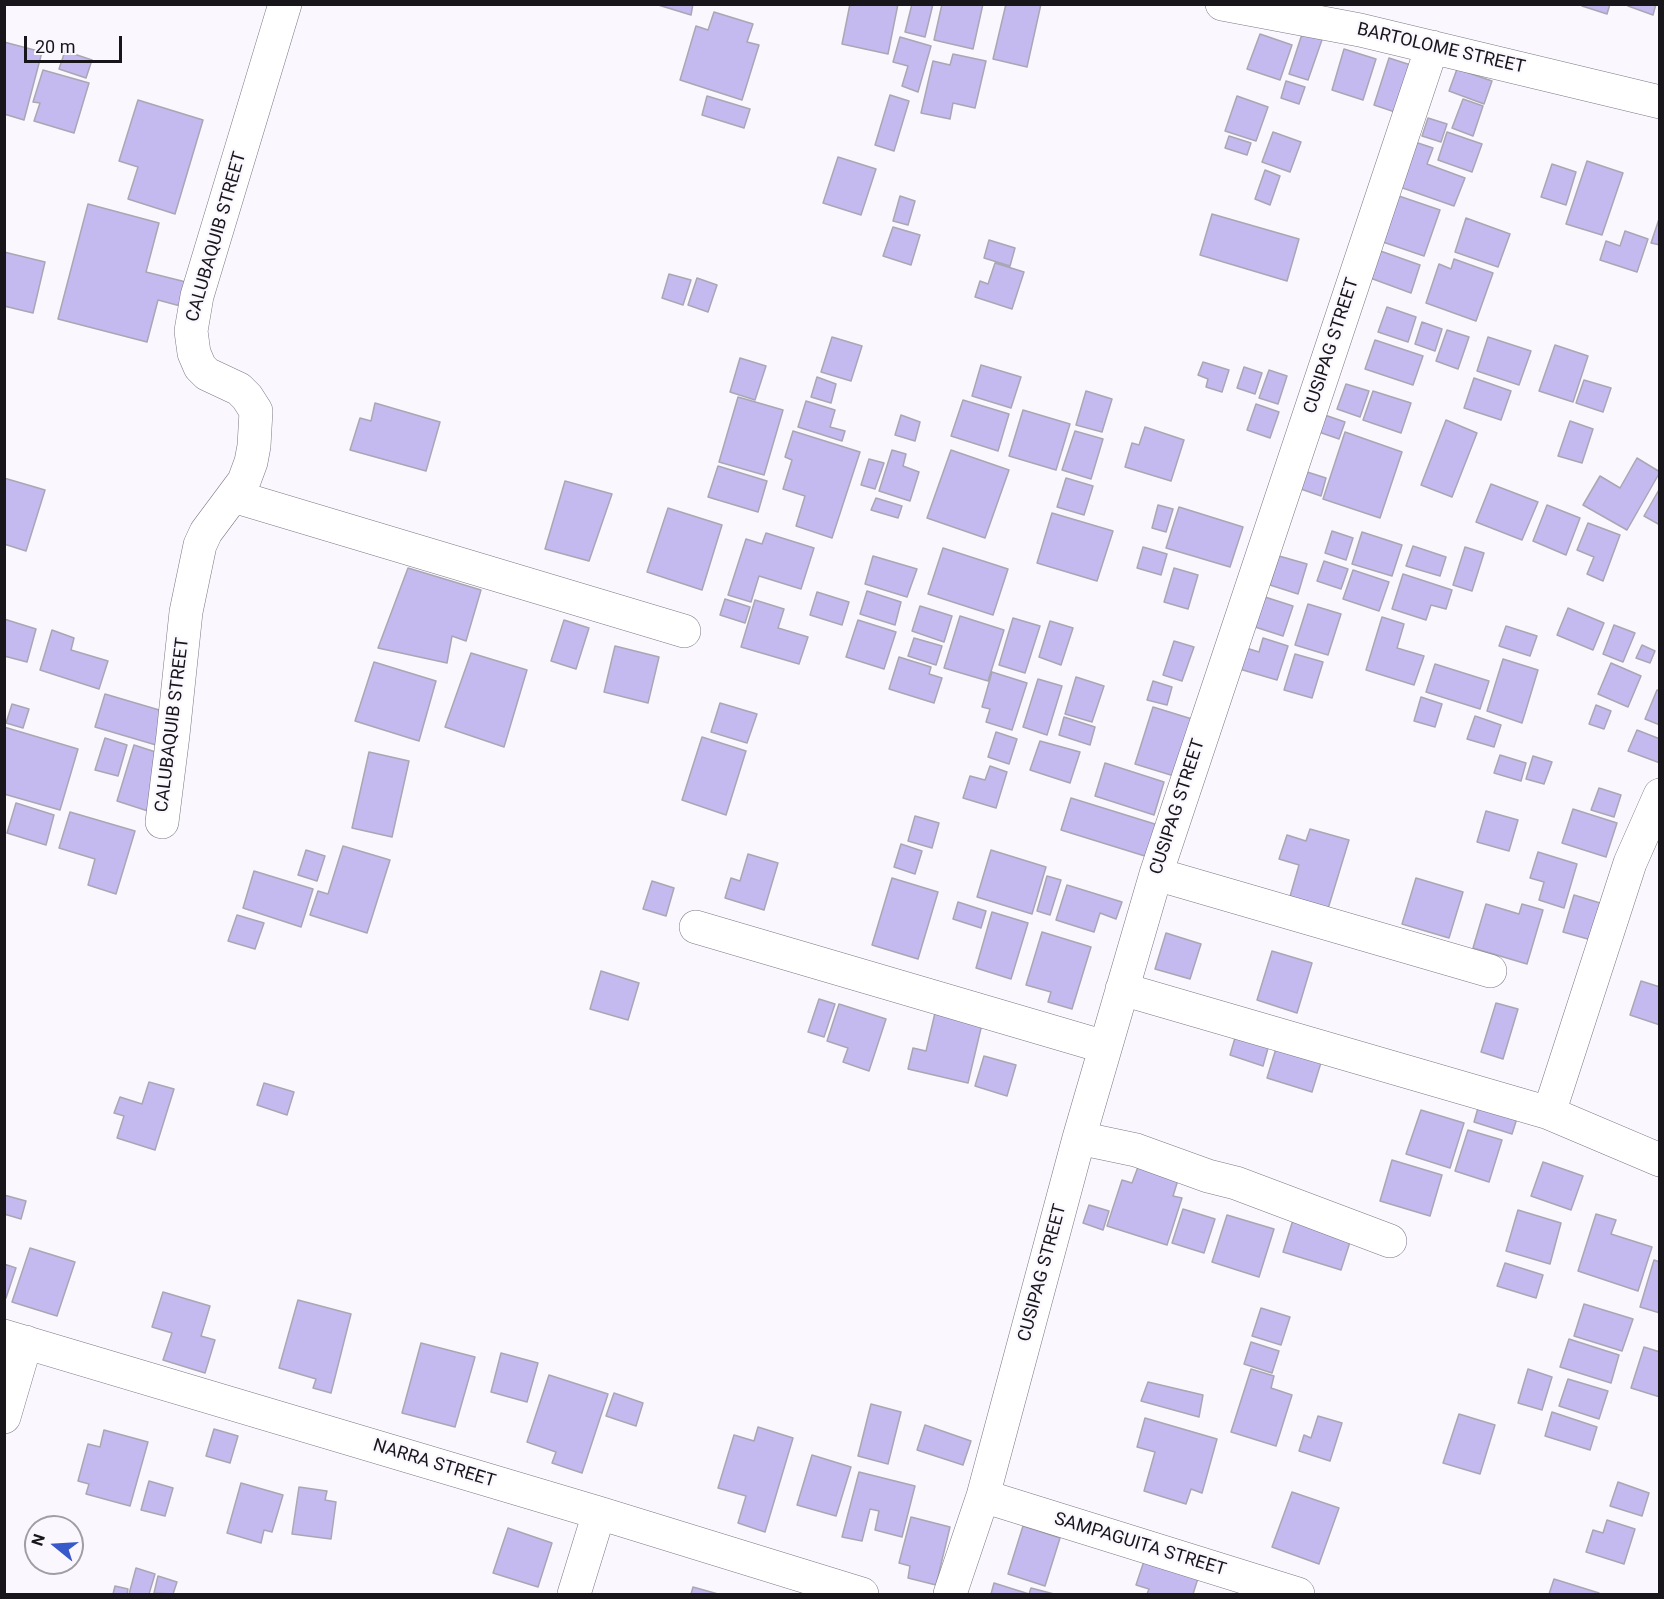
<!DOCTYPE html>
<style>
body{margin:0}
#map{position:relative;width:1664px;height:1599px;overflow:hidden;background:#fbf7ff;font-family:Roboto,sans-serif}
canvas{display:block}
.frame{position:absolute;inset:0;border:6px solid #18161a;pointer-events:none}
.north{position:absolute;left:24px;top:1515px;width:60px;height:60px;box-sizing:border-box;background:#fbf7ff;border:2px solid #a09da3;border-radius:50%;rotate:288deg;font-size:16px;font-weight:700;line-height:24px;text-align:center;color:#18161a}
.north::after{content:'';display:block;margin:auto;width:21px;height:27px;background:#3859ca;clip-path:polygon(50% 0,100% 100%,50% 72%,0 100%)}
.scale{position:absolute;left:24px;top:36px;width:98px;height:27px;box-sizing:border-box;border:3px solid #18161a;border-top:0;padding-left:8px;font-size:18px;line-height:21px;white-space:nowrap;color:#18161a;-webkit-text-stroke:4px #fbf7ff;paint-order:stroke}
</style>
<div id="map">
<canvas width="1664" height="1599"></canvas>
<div class="frame"></div>
<div class="north">N</div>
<div class="scale">20 m</div>
</div>
<script>
const ctx = document.querySelector('canvas').getContext('2d');
ctx.lineJoin = 'round';
function fill(path, color) { ctx.fillStyle = color; ctx.fill(path, 'evenodd'); }
const poly = rows => new Path2D(rows.map(r => 'M' + r).join(''));
function trace(path, color, width, dash) { ctx.strokeStyle = color; ctx.lineWidth = width; ctx.lineCap = dash ? 'butt' : 'round'; ctx.setLineDash(dash || []); ctx.stroke(path); }
function drawText(font, color, halo, rows, align = 'center') {
  ctx.font = font + ' Roboto,sans-serif'; ctx.lineWidth = 4.5; ctx.setLineDash([]); ctx.textBaseline = 'middle'; ctx.strokeStyle = halo; ctx.fillStyle = color; for (const [text, x, y, turn = 0] of rows) {
    ctx.save(); ctx.translate(x, y); ctx.rotate((+turn || 0) * Math.PI / 180); ctx.textAlign = isNaN(turn) ? turn : align; if (halo) ctx.strokeText(text, 0, 0); ctx.fillText(text, 0, 0); ctx.restore();
  }
}
const building = poly([
 [655,4,693,4,691,15,655,4],
 [850,4,898,4,888,54,842,44,850,4],
 [912,4,933,4,925,37,905,32,912,4],
 [942,4,983,4,973,49,934,40,942,4],
 [1006,4,1041,4,1027,67,993,59,1006,4],
 [1582,4,1610,4,1607,14,1582,6,1582,4],
 [1628,4,1656,4,1653,15,1628,6,1628,4],
 [714,12,753,24,747,42,759,45,742,100,680,80,696,26,708,30,714,12],
 [1304,28,1324,34,1308,80,1289,74,1304,28],
 [1260,34,1292,45,1280,80,1247,69,1260,34],
 [900,37,931,46,918,92,902,86,908,66,893,62,900,37],
 [4,42,42,52,24,120,4,114,4,42],
 [1344,49,1376,59,1363,100,1332,90,1344,49],
 [65,51,92,60,86,78,59,69,65,51],
 [953,54,986,61,975,108,953,103,950,119,921,113,933,61,950,65,953,54],
 [1389,58,1420,68,1404,115,1374,105,1389,58],
 [1457,69,1492,81,1484,104,1449,91,1457,69],
 [43,70,89,83,74,133,34,121,40,103,33,102,43,70],
 [1286,81,1305,87,1299,104,1281,98,1286,81],
 [890,95,909,101,894,151,875,145,890,95],
 [707,96,750,109,744,128,702,115,707,96],
 [1237,96,1268,107,1256,141,1225,131,1237,96],
 [1463,99,1483,106,1473,136,1452,128,1463,99],
 [138,100,203,120,175,214,128,199,138,167,119,161,138,100],
 [1428,118,1447,124,1441,142,1422,136,1428,118],
 [1273,132,1301,142,1290,172,1262,162,1273,132],
 [1447,132,1482,144,1472,172,1438,160,1447,132],
 [1229,136,1251,143,1247,155,1225,148,1229,136],
 [1412,141,1433,148,1427,164,1465,178,1454,206,1397,186,1412,141],
 [838,157,876,169,861,215,823,203,838,157],
 [1587,161,1623,173,1602,235,1566,224,1587,161],
 [1552,164,1576,172,1566,205,1541,197,1552,164],
 [1265,170,1280,176,1270,205,1255,199,1265,170],
 [1393,194,1440,210,1424,256,1377,240,1393,194],
 [900,196,915,201,908,225,893,221,900,196],
 [88,204,159,223,146,272,190,283,184,307,158,300,147,342,58,319,88,204],
 [1212,214,1299,239,1287,281,1200,255,1212,214],
 [1660,216,1660,245,1651,243,1660,216],
 [1466,218,1510,234,1498,267,1455,252,1466,218],
 [893,227,920,235,911,265,883,256,893,227],
 [1625,231,1648,239,1637,272,1600,260,1606,241,1620,246,1625,231],
 [989,240,1015,248,1010,266,984,258,989,240],
 [1372,248,1420,265,1411,293,1362,275,1372,248],
 [4,252,45,262,33,313,4,306,4,252],
 [1454,259,1493,273,1476,321,1426,303,1439,264,1451,269,1454,259],
 [995,263,1024,272,1012,309,975,297,980,281,988,284,995,263],
 [669,274,691,280,683,305,662,298,669,274],
 [697,278,717,285,708,312,688,305,697,278],
 [1387,307,1416,317,1408,342,1378,332,1387,307],
 [1422,322,1442,329,1435,351,1415,344,1422,322],
 [1447,330,1469,337,1458,369,1436,361,1447,330],
 [832,337,862,346,851,381,821,372,832,337],
 [1488,337,1531,351,1519,385,1477,371,1488,337],
 [1375,340,1423,356,1413,385,1365,369,1375,340],
 [1555,345,1588,356,1573,402,1539,391,1555,345],
 [740,358,766,366,755,400,730,392,740,358],
 [1203,362,1229,370,1222,392,1206,387,1208,379,1198,375,1203,362],
 [981,365,1021,377,1011,408,972,396,981,365],
 [1244,367,1262,373,1255,394,1237,388,1244,367],
 [1269,370,1287,376,1278,404,1259,398,1269,370],
 [817,377,836,384,831,403,811,397,817,377],
 [1474,378,1511,391,1501,420,1464,408,1474,378],
 [1584,380,1611,388,1603,412,1576,403,1584,380],
 [1346,384,1369,391,1360,417,1337,409,1346,384],
 [1086,391,1112,399,1102,432,1076,425,1086,391],
 [1373,391,1411,403,1401,433,1363,420,1373,391],
 [738,397,783,410,764,475,719,462,738,397],
 [963,400,1009,414,998,451,951,436,963,400],
 [806,401,835,410,830,427,845,431,842,441,798,427,806,401],
 [375,403,440,422,426,471,350,450,360,418,371,421,375,403],
 [1256,404,1279,412,1270,438,1247,430,1256,404],
 [1023,410,1070,424,1056,470,1009,456,1023,410],
 [1322,414,1345,422,1339,439,1316,431,1322,414],
 [901,415,920,422,915,441,895,435,901,415],
 [1446,420,1477,433,1452,497,1421,485,1446,420],
 [1570,421,1593,429,1582,463,1558,456,1570,421],
 [1145,427,1184,440,1171,481,1125,467,1132,443,1139,445,1145,427],
 [793,431,860,452,832,538,796,526,805,496,783,489,792,460,785,457,793,431],
 [1075,431,1103,439,1091,479,1062,470,1075,431],
 [1345,432,1402,452,1380,518,1323,499,1345,432],
 [892,450,906,454,903,466,919,472,910,501,879,491,892,450],
 [951,450,1009,470,985,538,927,518,951,450],
 [1637,458,1660,472,1627,530,1583,505,1600,476,1620,488,1637,458],
 [869,459,884,463,875,489,861,485,869,459],
 [718,466,767,481,758,512,708,497,718,466],
 [1301,470,1326,478,1321,496,1295,487,1301,470],
 [4,478,45,490,26,551,4,544,4,478],
 [1066,478,1093,486,1084,515,1057,507,1066,478],
 [565,481,612,494,589,561,545,549,565,481],
 [1491,484,1538,502,1522,540,1476,522,1491,484],
 [1660,488,1660,525,1644,516,1660,488],
 [876,498,902,506,898,518,871,510,876,498],
 [1158,505,1173,509,1166,532,1152,528,1158,505],
 [1547,505,1580,518,1566,555,1533,541,1547,505],
 [1179,507,1243,527,1230,567,1166,548,1179,507],
 [668,508,722,525,702,590,647,572,668,508],
 [1052,513,1113,531,1097,581,1037,563,1052,513],
 [1588,523,1620,535,1603,581,1587,574,1594,557,1577,550,1588,523],
 [1332,531,1353,538,1346,560,1325,553,1332,531],
 [1362,532,1402,545,1392,576,1352,564,1362,532],
 [766,533,814,548,801,589,759,576,751,602,728,595,746,539,762,544,766,533],
 [1413,546,1446,557,1440,576,1406,566,1413,546],
 [1143,547,1167,554,1161,575,1137,568,1143,547],
 [1465,547,1484,553,1472,591,1453,585,1465,547],
 [943,548,1008,569,993,615,928,594,943,548],
 [873,556,917,569,907,597,865,584,873,556],
 [1279,556,1307,564,1298,594,1270,585,1279,556],
 [1324,561,1348,569,1341,589,1317,581,1324,561],
 [408,568,481,590,466,641,452,636,447,663,378,648,408,568],
 [1174,568,1198,575,1188,609,1164,602,1174,568],
 [1353,570,1389,582,1379,611,1343,599,1353,570],
 [1403,574,1452,590,1446,609,1431,605,1426,620,1392,609,1403,574],
 [867,591,901,602,895,625,860,614,867,591],
 [817,592,849,602,842,625,810,615,817,592],
 [1265,597,1293,606,1283,636,1255,627,1265,597],
 [725,599,750,607,745,623,720,615,725,599],
 [755,600,784,609,778,628,808,637,799,664,741,647,755,600],
 [1308,604,1341,614,1328,655,1295,645,1308,604],
 [920,606,952,616,944,642,912,631,920,606],
 [1568,608,1604,623,1593,650,1557,635,1568,608],
 [960,616,1004,630,988,681,944,668,960,616],
 [1382,617,1404,624,1397,648,1424,656,1414,685,1366,670,1382,617],
 [1013,618,1040,626,1025,673,999,665,1013,618],
 [4,619,36,629,27,662,4,656,4,619],
 [564,620,589,628,576,669,551,661,564,620],
 [858,620,896,632,884,669,846,657,858,620],
 [1050,621,1073,628,1061,665,1039,657,1050,621],
 [1614,625,1635,633,1623,662,1603,654,1614,625],
 [1506,626,1537,636,1530,656,1499,646,1506,626],
 [52,630,74,638,71,650,108,661,99,689,40,670,52,630],
 [914,638,942,646,936,665,908,656,914,638],
 [1263,638,1288,646,1277,680,1236,668,1243,647,1259,652,1263,638],
 [1174,641,1194,647,1182,681,1163,675,1174,641],
 [1642,645,1655,651,1650,663,1636,658,1642,645],
 [615,646,659,657,648,703,604,692,615,646],
 [471,653,527,670,504,747,445,727,471,653],
 [1295,654,1323,662,1312,698,1284,690,1295,654],
 [899,657,931,667,929,674,942,678,934,703,889,689,899,657],
 [1503,659,1538,670,1522,723,1487,711,1503,659],
 [374,662,436,681,419,741,355,721,374,662],
 [1611,663,1641,676,1628,707,1598,694,1611,663],
 [1435,664,1489,681,1480,709,1426,692,1435,664],
 [992,672,1027,683,1012,730,986,722,990,709,982,707,992,672],
 [1076,677,1104,686,1092,722,1065,714,1076,677],
 [1038,679,1062,686,1047,735,1023,727,1038,679],
 [1153,681,1172,687,1167,705,1147,700,1153,681],
 [1657,690,1660,691,1660,725,1645,719,1657,690],
 [105,694,166,712,156,745,95,727,105,694],
 [1421,697,1442,704,1435,727,1414,721,1421,697],
 [720,703,757,714,747,743,711,732,720,703],
 [12,704,29,709,23,728,6,723,12,704],
 [1596,705,1611,711,1604,729,1589,724,1596,705],
 [1153,707,1192,719,1174,776,1135,764,1153,707],
 [1475,716,1501,725,1494,747,1467,739,1475,716],
 [1064,717,1095,727,1090,745,1059,735,1064,717],
 [4,727,78,749,60,810,4,794,4,727],
 [1637,730,1660,739,1660,763,1628,751,1637,730],
 [996,732,1017,739,1009,764,988,757,996,732],
 [702,737,746,751,726,815,682,800,702,737],
 [105,738,127,745,118,776,95,770,105,738],
 [1040,741,1080,752,1070,783,1030,770,1040,741],
 [134,745,168,756,151,812,117,801,134,745],
 [369,752,409,761,392,837,352,828,369,752],
 [1500,755,1526,763,1521,781,1494,773,1500,755],
 [1533,756,1552,762,1544,784,1526,779,1533,756],
 [1105,763,1164,782,1154,815,1095,796,1105,763],
 [990,766,1007,772,996,808,963,798,970,776,985,780,990,766],
 [1599,788,1621,795,1614,817,1591,810,1599,788],
 [1071,798,1158,825,1148,857,1061,830,1071,798],
 [16,803,54,815,46,845,7,833,16,803],
 [1573,809,1617,823,1606,857,1562,843,1573,809],
 [1486,811,1518,820,1509,851,1477,842,1486,811],
 [70,812,135,831,116,894,88,885,95,859,59,848,70,812],
 [915,816,939,823,932,848,908,841,915,816],
 [1310,829,1349,840,1327,912,1289,900,1299,865,1279,859,1287,835,1306,841,1310,829],
 [901,844,922,851,915,874,894,867,901,844],
 [343,846,390,860,367,933,310,915,318,891,328,894,343,846],
 [306,850,325,856,317,881,298,875,306,850],
 [991,850,1046,867,1032,914,977,897,991,850],
 [1538,852,1577,864,1564,908,1539,900,1544,882,1530,878,1538,852],
 [748,854,778,863,764,910,725,898,731,878,740,881,748,854],
 [254,871,313,889,301,927,243,908,254,871],
 [1047,876,1061,880,1050,915,1037,911,1047,876],
 [892,878,938,892,918,959,872,945,892,878],
 [1416,878,1463,892,1449,938,1402,924,1416,878],
 [652,881,674,888,666,916,643,909,652,881],
 [1067,885,1122,902,1116,919,1100,913,1094,932,1056,920,1067,885],
 [1574,895,1613,907,1602,943,1563,932,1574,895],
 [958,902,986,911,981,928,953,919,958,902],
 [1486,904,1519,914,1522,904,1543,910,1527,964,1473,948,1486,904],
 [992,912,1028,923,1011,979,976,968,992,912],
 [237,915,264,923,255,949,228,941,237,915],
 [1042,932,1091,947,1072,1009,1048,1002,1051,992,1026,985,1042,932],
 [1166,933,1201,944,1190,979,1155,969,1166,933],
 [1272,951,1312,963,1297,1013,1257,1000,1272,951],
 [601,971,639,983,628,1020,590,1009,601,971],
 [1641,981,1660,987,1660,1025,1630,1015,1641,981],
 [819,999,835,1004,824,1037,808,1032,819,999],
 [1496,1003,1518,1009,1503,1059,1481,1052,1496,1003],
 [839,1004,886,1019,869,1071,843,1062,848,1048,827,1041,839,1004],
 [935,1013,982,1024,968,1083,908,1069,913,1048,926,1051,935,1013],
 [1237,1031,1270,1041,1263,1066,1230,1055,1237,1031],
 [1278,1042,1323,1056,1312,1092,1267,1078,1278,1042],
 [984,1056,1016,1065,1007,1096,975,1086,984,1056],
 [149,1082,174,1089,155,1150,117,1138,124,1116,114,1113,120,1097,142,1104,149,1082],
 [264,1083,294,1092,287,1115,257,1105,264,1083],
 [1480,1101,1519,1112,1512,1134,1474,1122,1480,1101],
 [1421,1110,1464,1123,1450,1168,1406,1154,1421,1110],
 [1468,1130,1502,1140,1489,1182,1455,1171,1468,1130],
 [1392,1160,1442,1175,1430,1216,1380,1201,1392,1160],
 [1543,1162,1583,1176,1571,1210,1531,1196,1543,1162],
 [1138,1167,1178,1180,1173,1196,1182,1198,1167,1245,1107,1226,1122,1180,1132,1183,1138,1167],
 [4,1195,26,1201,21,1219,4,1214,4,1195],
 [1089,1205,1109,1211,1103,1230,1083,1223,1089,1205],
 [1183,1209,1215,1219,1204,1253,1172,1243,1183,1209],
 [1518,1210,1561,1223,1550,1264,1506,1251,1518,1210],
 [1596,1214,1616,1220,1611,1234,1652,1247,1638,1291,1578,1271,1596,1214],
 [1227,1215,1274,1229,1259,1277,1212,1262,1227,1215],
 [1293,1220,1351,1239,1341,1270,1283,1252,1293,1220],
 [30,1248,75,1262,57,1316,12,1302,30,1248],
 [1654,1260,1660,1262,1660,1313,1640,1307,1654,1260],
 [1505,1263,1543,1275,1536,1298,1497,1286,1505,1263],
 [4,1264,16,1268,6,1298,4,1297,4,1264],
 [163,1292,210,1306,201,1336,215,1340,205,1373,163,1360,172,1333,152,1327,163,1292],
 [298,1300,351,1314,331,1393,313,1388,316,1379,279,1368,298,1300],
 [1584,1304,1633,1319,1622,1351,1574,1336,1584,1304],
 [1261,1308,1290,1317,1281,1345,1252,1336,1261,1308],
 [1569,1339,1619,1355,1611,1383,1560,1367,1569,1339],
 [1251,1342,1279,1351,1272,1373,1244,1364,1251,1342],
 [421,1343,475,1357,455,1427,402,1413,421,1343],
 [1644,1347,1660,1352,1660,1397,1631,1388,1644,1347],
 [501,1353,538,1363,527,1402,491,1392,501,1353],
 [1251,1369,1274,1376,1271,1388,1292,1395,1276,1446,1231,1432,1251,1369],
 [1528,1369,1552,1377,1542,1410,1518,1403,1528,1369],
 [549,1375,608,1394,582,1473,552,1463,556,1452,527,1442,549,1375],
 [1568,1379,1608,1391,1599,1419,1559,1406,1568,1379],
 [1148,1382,1203,1395,1199,1417,1141,1401,1148,1382],
 [614,1393,643,1403,636,1426,606,1416,614,1393],
 [871,1404,901,1412,888,1464,858,1456,871,1404],
 [1552,1412,1597,1427,1590,1450,1545,1436,1552,1412],
 [1459,1414,1495,1425,1480,1474,1443,1463,1459,1414],
 [1318,1416,1342,1423,1330,1461,1299,1451,1304,1435,1311,1438,1318,1416],
 [1145,1418,1217,1439,1202,1493,1191,1489,1186,1504,1144,1491,1155,1452,1137,1447,1145,1418],
 [925,1425,971,1441,963,1465,917,1450,925,1425],
 [758,1427,793,1438,765,1532,738,1523,746,1496,718,1488,734,1435,754,1441,758,1427],
 [214,1429,238,1436,230,1463,206,1456,214,1429],
 [104,1430,148,1442,130,1506,86,1494,89,1484,78,1481,88,1444,100,1447,104,1430],
 [812,1455,851,1467,836,1516,797,1505,812,1455],
 [859,1472,915,1486,902,1537,875,1530,879,1511,870,1509,862,1541,842,1537,859,1472],
 [149,1481,173,1488,165,1516,141,1510,149,1481],
 [1618,1482,1649,1493,1642,1516,1610,1506,1618,1482],
 [241,1483,283,1495,272,1532,264,1530,261,1543,227,1533,241,1483],
 [299,1487,327,1491,325,1500,336,1502,331,1539,292,1534,299,1487],
 [1292,1492,1339,1508,1319,1564,1272,1547,1292,1492],
 [911,1517,950,1527,936,1585,908,1578,910,1566,899,1563,911,1517],
 [1607,1520,1635,1529,1624,1564,1586,1552,1593,1530,1603,1533,1607,1520],
 [1023,1526,1060,1538,1045,1586,1008,1574,1023,1526],
 [508,1528,552,1543,538,1587,493,1573,508,1528],
 [1146,1555,1200,1572,1193,1594,1147,1594,1149,1589,1136,1585,1146,1555],
 [136,1568,155,1574,149,1594,129,1594,136,1568],
 [158,1576,177,1582,173,1594,154,1593,158,1576],
 [1554,1579,1599,1593,1599,1594,1549,1594,1554,1579],
 [994,1583,1029,1594,1031,1588,1054,1594,991,1594,994,1583],
 [115,1586,128,1589,127,1594,113,1594,115,1586],
 [693,1587,718,1594,691,1594,693,1587]
]);
const minor = poly([
 [1222,4,1360,30,1660,102],
 [233,496,684,631],
 [162,822,173,735,186,612,200,545,206,532,244,481,251,462,254,446,256,411,247,397,239,389,207,374,200,367,194,353,191,331,197,296,285,4],
 [1156,874,1490,971],
 [696,927,1105,1047],
 [1122,989,1549,1113,1660,1160],
 [1549,1113,1630,863,1660,795],
 [1079,1138,1136,1150,1208,1176,1236,1183,1390,1241],
 [4,1336,599,1513,862,1594],
 [4,1417,26,1342],
 [983,1496,1298,1594],
 [574,1594,599,1513],
 [950,1594,983,1496,1079,1138,1156,874,1432,47]
]);
const streetNames = [
 ["BARTOLOME STREET",1441,49,13],
 ["CALUBAQUIB STREET",217,237,-74],
 ["CUSIPAG STREET",1332,346,-72],
 ["CALUBAQUIB STREET",173,725,-83],
 ["CUSIPAG STREET",1178,807,-72],
 ["CUSIPAG STREET",1043,1273,-75],
 ["NARRA STREET",434,1464,17],
 ["SAMPAGUITA STREET",1140,1545,17]
];
fill(building, '#c4baf0');
trace(building, '#a9a7b3', 1.5);
trace(minor, '#7d7783', 34);
trace(minor, '#fff', 33);
drawText('18px', '#18161a', '#fbf7ff', streetNames);
</script>
